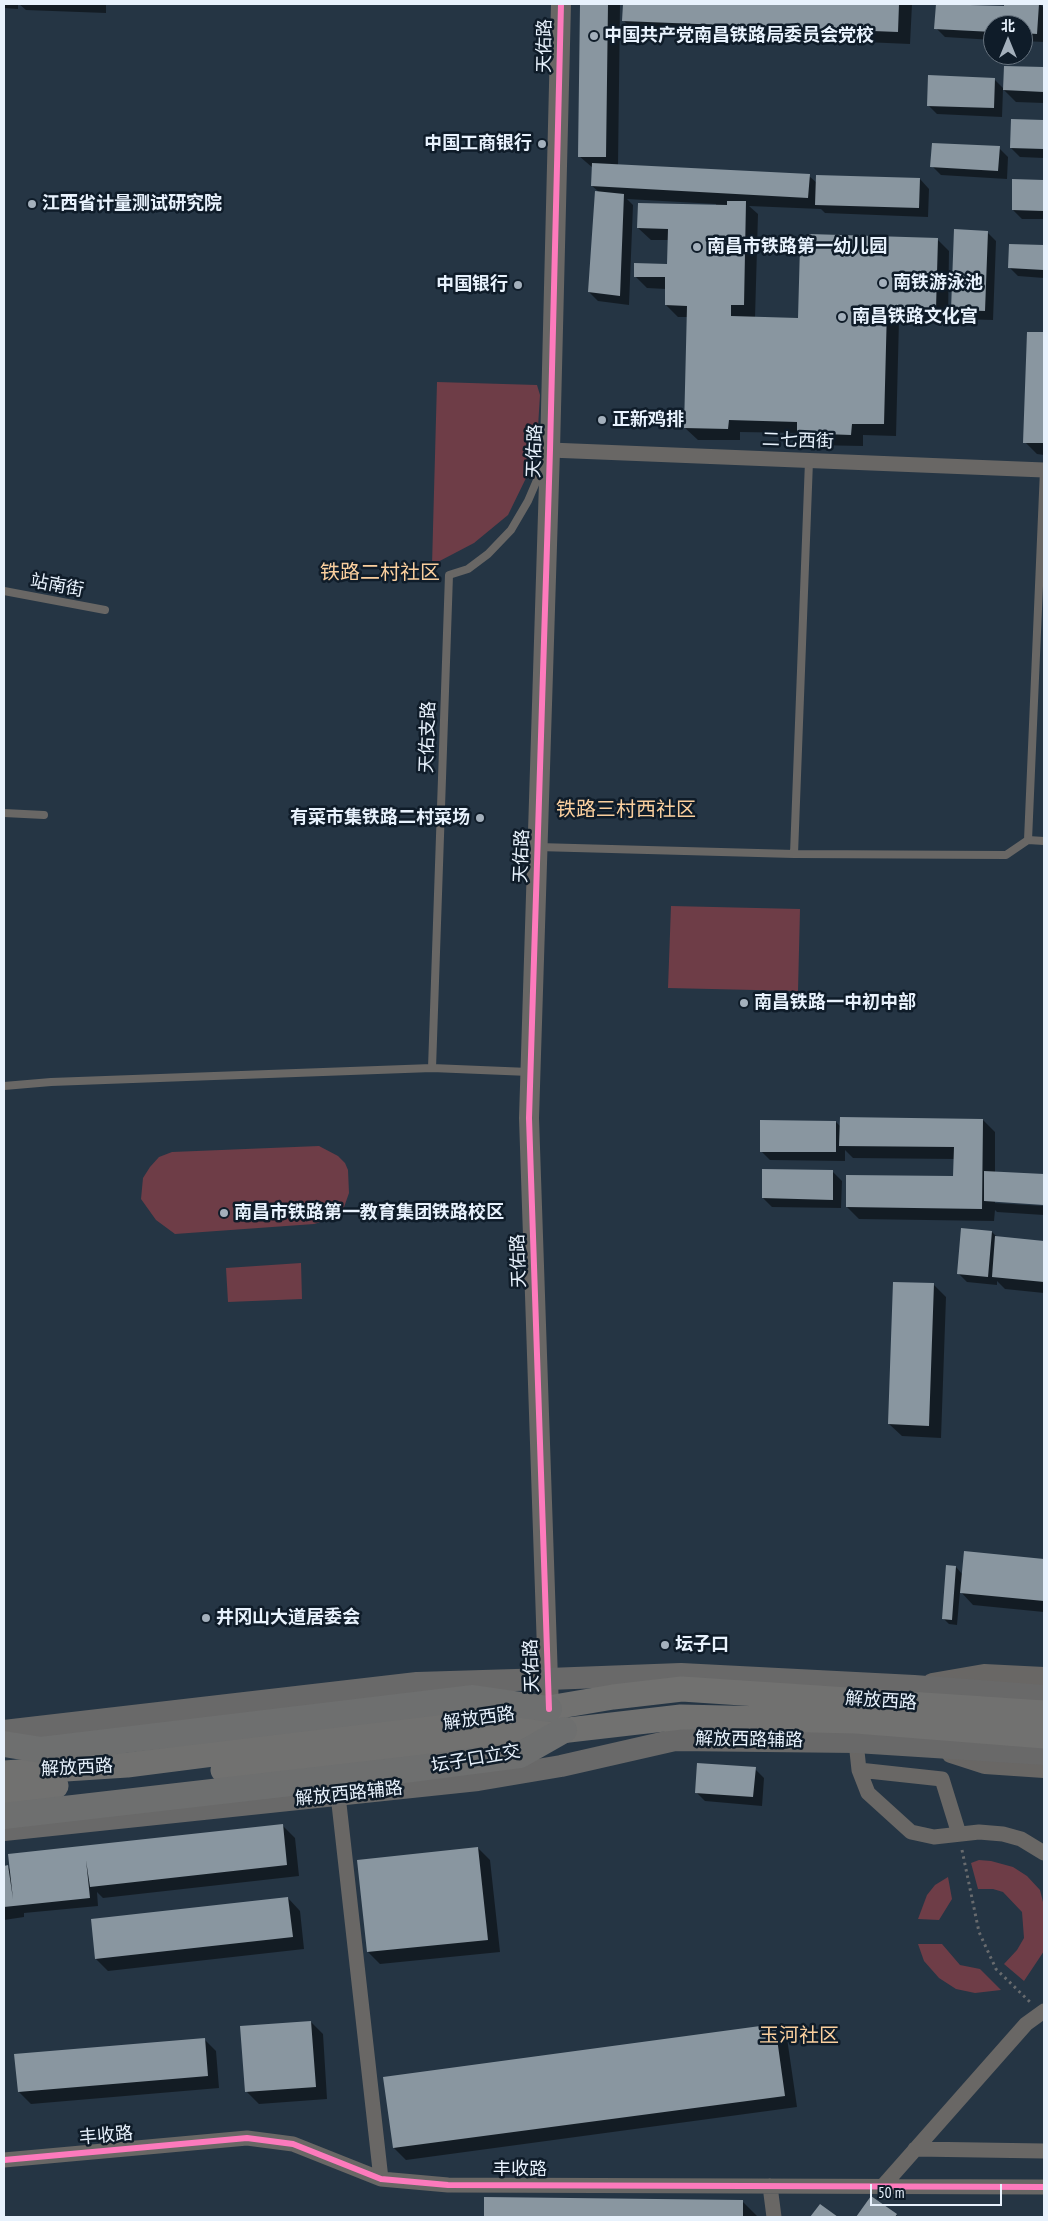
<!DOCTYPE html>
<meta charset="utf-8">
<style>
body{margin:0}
#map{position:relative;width:1048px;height:2221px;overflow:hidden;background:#253544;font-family:"PT Sans Narrow","Noto Sans SC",sans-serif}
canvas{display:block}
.frame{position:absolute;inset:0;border:5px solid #e8f2fd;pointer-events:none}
.north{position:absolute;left:983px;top:15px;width:50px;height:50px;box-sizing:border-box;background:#0f1c29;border:1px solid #66727e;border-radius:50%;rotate:0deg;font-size:14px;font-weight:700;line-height:20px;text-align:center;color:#e8f2fd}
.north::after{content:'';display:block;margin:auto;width:18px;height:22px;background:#a4b0bc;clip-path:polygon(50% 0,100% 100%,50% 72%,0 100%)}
.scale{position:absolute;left:870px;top:2184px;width:132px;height:22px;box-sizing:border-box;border:2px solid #e8f2fd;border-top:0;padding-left:6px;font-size:15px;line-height:18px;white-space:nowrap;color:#e8f2fd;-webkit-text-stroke:4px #0f1c29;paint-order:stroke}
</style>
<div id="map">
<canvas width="1048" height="2221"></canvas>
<div class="frame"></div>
<div class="north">北</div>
<div class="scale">50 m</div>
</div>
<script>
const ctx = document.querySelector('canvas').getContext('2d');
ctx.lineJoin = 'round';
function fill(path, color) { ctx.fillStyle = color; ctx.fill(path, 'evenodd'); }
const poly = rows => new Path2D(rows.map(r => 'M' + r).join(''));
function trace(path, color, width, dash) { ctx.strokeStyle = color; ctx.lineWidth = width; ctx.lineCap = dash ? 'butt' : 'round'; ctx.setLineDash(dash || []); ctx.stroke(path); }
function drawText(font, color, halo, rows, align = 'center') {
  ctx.font = font + ' "PT Sans Narrow","Noto Sans SC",sans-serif'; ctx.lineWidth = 5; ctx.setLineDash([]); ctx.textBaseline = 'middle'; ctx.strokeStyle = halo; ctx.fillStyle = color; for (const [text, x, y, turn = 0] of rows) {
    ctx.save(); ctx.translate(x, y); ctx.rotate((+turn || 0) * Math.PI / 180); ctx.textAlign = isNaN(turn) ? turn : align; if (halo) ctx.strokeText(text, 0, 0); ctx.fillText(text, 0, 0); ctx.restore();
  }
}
const green = poly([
 [437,382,537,385,540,395,537,443,528,474,508,515,474,543,432,565],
 [671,906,800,909,798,991,668,988],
 [319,1146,338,1156,345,1163,348,1170,349,1193,343,1210,331,1219,314,1224,175,1234,156,1220,141,1199,143,1178,150,1167,159,1157,172,1152],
 [301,1263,302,1299,228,1302,226,1268],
 [979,1860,991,1861,1013,1867,1027,1876,1040,1890,1044,1906,1044,1951,1024,1981,1004,1964,1017,1950,1024,1938,1022,1912,1003,1892,993,1889,978,1889,971,1863],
 [948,1877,952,1899,939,1920,918,1919,927,1895,935,1885],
 [918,1944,942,1944,960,1965,980,1969,1001,1990,975,1993,956,1989,939,1978,924,1961]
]);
const shadow = poly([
 [4,4,18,4,18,9,4,8],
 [19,4,106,4,106,13,26,10],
 [581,4,620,4,618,166,809,176,817,183,920,179,929,189,928,217,825,213,821,209,749,206,758,214,755,318,799,319,937,239,949,251,948,321,899,320,896,436,863,435,863,446,810,445,799,433,740,432,740,440,698,440,685,428,688,317,678,317,666,305,666,289,647,288,635,276,668,265,669,240,651,240,638,228,716,206,716,204,627,199,633,205,629,305,598,301,589,292,599,192,592,186,593,168,579,156],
 [624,4,912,4,910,44,635,32,623,20],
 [937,4,1005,8,1005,4,1040,4,1044,8,1044,42,1023,41,1023,25,993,25,993,40,945,37,936,28],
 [1005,67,1044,68,1044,103,1016,102,1003,89,1002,117,937,114,928,105,994,79,1004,89],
 [1012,120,1044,121,1044,158,1020,157,1011,148],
 [999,148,1008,157,1007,179,941,175,932,166],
 [1014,181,1044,181,1044,219,1022,219,1013,210],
 [987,232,996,241,993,320,961,319,952,309],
 [1010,245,1044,246,1044,278,1018,276,1009,267],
 [1029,333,1044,334,1044,455,1037,454,1025,442],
 [983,1120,995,1132,995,1173,1044,1176,1044,1203,995,1200,995,1203,1044,1206,1044,1215,997,1212,995,1210,994,1221,859,1219,847,1207,954,1177,955,1159,853,1158,845,1150,845,1161,770,1160,761,1151,836,1122,841,1127],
 [833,1172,842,1181,841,1208,772,1207,763,1198],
 [992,1232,998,1238,1044,1242,1044,1293,1005,1289,997,1281,997,1285,967,1282,958,1273],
 [934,1285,946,1297,941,1438,902,1436,889,1424],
 [966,1552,1044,1560,1044,1612,973,1605,960,1591,957,1625,949,1624,943,1618,956,1567,963,1575],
 [755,1769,764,1778,762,1806,705,1801,696,1792],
 [283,1826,295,1838,299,1876,103,1898,97,1892,98,1906,24,1913,24,1917,4,1920,4,1867,8,1867,11,1870],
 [478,1848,490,1860,500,1952,380,1964,368,1952],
 [288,1898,300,1911,304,1949,108,1971,96,1959],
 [311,2022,323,2034,327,2099,259,2104,247,2092],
 [775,2026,787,2038,797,2107,406,2160,394,2148],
 [204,2039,216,2051,219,2088,31,2104,19,2092],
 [872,2198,896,2215,898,2217,857,2217],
 [486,2199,742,2201,758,2217,485,2217]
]);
const building = poly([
 [580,4,608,4,606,157,578,157],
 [623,4,899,4,898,32,622,21],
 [936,4,1004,6,1004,4,1039,4,1037,34,1023,33,1023,25,993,25,993,32,934,29],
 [1004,66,1044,67,1044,92,1003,90],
 [928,75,995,78,994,108,927,106],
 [1011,119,1044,120,1044,149,1010,148],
 [932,143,1000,146,998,171,930,167],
 [592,163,810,174,808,198,591,186],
 [816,175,920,178,919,208,815,205],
 [1012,179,1044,180,1044,211,1012,210],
 [595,191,624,194,620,296,588,292],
 [727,201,746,201,744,305,731,305,731,316,798,318,800,246,808,246,809,234,938,238,936,309,887,308,884,424,852,424,851,435,797,433,797,422,729,420,728,429,684,428,687,306,665,305,665,277,634,277,634,263,667,264,668,229,637,228,638,203,727,205],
 [954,229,988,231,985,311,951,310],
 [1009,244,1044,245,1044,270,1008,268],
 [1027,332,1044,332,1044,443,1023,443],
 [840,1117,983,1119,982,1209,846,1207,846,1175,953,1176,954,1147,839,1146],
 [760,1120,836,1121,836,1152,760,1152],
 [762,1169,833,1170,833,1200,762,1198],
 [984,1171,1044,1174,1044,1205,984,1201],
 [961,1228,992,1231,988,1277,957,1274],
 [995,1236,1044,1241,1044,1282,992,1277],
 [893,1282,934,1283,929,1426,888,1424],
 [964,1551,1044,1559,1044,1601,960,1593],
 [946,1565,956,1566,952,1620,942,1619],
 [697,1763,756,1767,753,1797,695,1793],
 [283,1824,287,1865,90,1887,86,1860,90,1898,4,1907,4,1866,8,1865,13,1899,8,1854],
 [478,1847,488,1940,367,1952,357,1860],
 [288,1897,293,1937,95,1959,91,1919],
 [311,2021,316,2087,245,2092,240,2026],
 [775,2024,785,2096,393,2148,383,2077],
 [205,2038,208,2076,18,2092,14,2054],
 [871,2196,897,2214,895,2217,856,2217],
 [484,2197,743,2200,743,2217,484,2217],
 [820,2204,838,2217,810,2217]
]);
const path = poly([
 [962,1850,979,1932,996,1969,1031,2003]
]);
const service = poly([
 [4,591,105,610],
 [4,813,44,815],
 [1028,840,1044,470],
 [538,847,794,854,1006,855,1028,840,1044,841],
 [794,854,809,461],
 [432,1068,449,575,468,569,488,554,511,530,528,501,543,466],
 [4,1086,51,1082,432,1068,529,1072]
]);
const minor = poly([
 [550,450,1044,470],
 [856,1742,859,1770,868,1793,911,1832,934,1837,979,1832,1003,1834,1021,1839,1044,1853],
 [859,1770,942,1779,959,1834],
 [338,1795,381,2179],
 [915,2149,1044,2151],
 [4,2160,247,2138,293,2144,381,2179,448,2185,1044,2187],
 [770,2186,774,2217],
 [882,2187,1026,2024,1044,2011]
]);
const tertiary = poly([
 [932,1683,984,1674,1044,1677],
 [549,1709,529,1118,550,450,561,4],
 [951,1753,985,1764,1044,1768]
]);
const secondary = poly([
 [4,1731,417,1683,548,1679,681,1674,914,1686,1044,1696],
 [4,1830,478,1780,561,1766,675,1740,856,1742,1044,1754]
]);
const primary = poly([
 [223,1770,681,1717,856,1721,1044,1736],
 [4,1773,127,1765,478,1720,613,1697,682,1689,1044,1713],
 [4,1791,56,1786]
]);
const trunk = poly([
 [4,1744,41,1750,473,1698,549,1709],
 [4,1816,412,1769,520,1755,564,1730]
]);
const cycleway = poly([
 [549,1709,529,1118,550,450,561,4],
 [4,2160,247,2138,293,2144,381,2179,448,2185,1044,2187]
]);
const markers = [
 [594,36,5,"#a4b0bc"],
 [542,144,5,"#a4b0bc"],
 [32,204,5,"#a4b0bc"],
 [697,247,5,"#a4b0bc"],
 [883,283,5,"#a4b0bc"],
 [518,285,5,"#a4b0bc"],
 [842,317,5,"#a4b0bc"],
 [602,420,5,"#a4b0bc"],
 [480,818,5,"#a4b0bc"],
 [744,1003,5,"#a4b0bc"],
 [224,1213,5,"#a4b0bc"],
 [206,1618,5,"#a4b0bc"],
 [665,1645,5,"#a4b0bc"]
];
const poiNames = [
 ["中国共产党南昌铁路局委员会党校",604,36],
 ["中国工商银行",532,144,"right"],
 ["江西省计量测试研究院",42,204],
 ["南昌市铁路第一幼儿园",707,247],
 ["南铁游泳池",893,283],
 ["中国银行",508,285,"right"],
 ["南昌铁路文化宫",852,317],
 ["正新鸡排",612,420],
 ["有菜市集铁路二村菜场",470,818,"right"],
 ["南昌铁路一中初中部",754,1003],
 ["南昌市铁路第一教育集团铁路校区",234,1213],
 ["井冈山大道居委会",216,1618],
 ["坛子口",675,1645]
];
const streetNames = [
 ["天佑路",545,46,-89],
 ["二七西街",798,441,2],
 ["天佑路",535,451,-88],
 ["站南街",57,586,11],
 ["天佑支路",428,737,-88],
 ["天佑路",522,856,-88],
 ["天佑路",519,1261,-92],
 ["天佑路",532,1666,-92],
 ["解放西路",881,1701,4],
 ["解放西路",479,1719,-8],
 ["解放西路辅路",749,1740,1],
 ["坛子口立交",476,1759,-10],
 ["解放西路",77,1768,-3],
 ["解放西路辅路",349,1794,-6],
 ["丰收路",106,2136,-5],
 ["丰收路",520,2170]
];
const quarterNames = [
 ["铁路二村社区",380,573],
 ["铁路三村西社区",626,810],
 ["玉河社区",799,2036]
];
fill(green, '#6e3d47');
fill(shadow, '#0007');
fill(building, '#8996a0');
trace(path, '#686b6e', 3, [2.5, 4]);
trace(service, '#696765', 8);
trace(minor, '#696765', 15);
trace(tertiary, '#696765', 20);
trace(secondary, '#696969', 22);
trace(primary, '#717170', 25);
trace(trunk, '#6e6f6f', 26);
trace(cycleway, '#fd7abc', 6);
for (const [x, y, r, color] of markers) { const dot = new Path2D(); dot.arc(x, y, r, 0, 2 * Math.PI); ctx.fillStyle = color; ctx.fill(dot); trace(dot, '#0f1c29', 2); }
drawText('bold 18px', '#e8f2fd', '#0f1c29', poiNames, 'left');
drawText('18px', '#e8f2fd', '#0f1c29', streetNames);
drawText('20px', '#facf9e', '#0f1c29', quarterNames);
</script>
